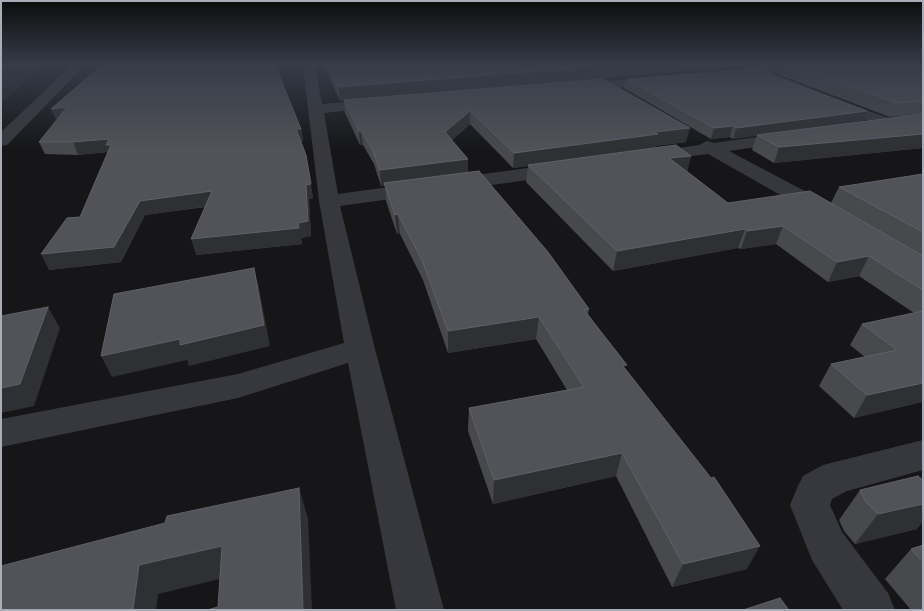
<!DOCTYPE html>
<style>
body{margin:0}
#map{position:relative;width:924px;height:611px;overflow:hidden;background:#161618;font-family:"Fira Sans",sans-serif}
canvas{display:block}
.frame{position:absolute;inset:0;border:2px solid #a8adb8;pointer-events:none}
</style>
<div id="map">
<canvas width="924" height="611"></canvas>
<div class="frame"></div>
</div>
<script>
const ctx = document.querySelector('canvas').getContext('2d');
ctx.lineJoin = 'round';
function fill(path, color) { ctx.fillStyle = color; ctx.fill(path, 'evenodd'); }
const poly = rows => new Path2D(rows.map(r => 'M' + r).join(''));
function trace(path, color, width, dash) { ctx.strokeStyle = color; ctx.lineWidth = width; ctx.lineCap = dash ? 'butt' : 'round'; ctx.setLineDash(dash || []); ctx.stroke(path); }
const built = poly([
 [1,65,46,65,1,103]
]);
const minor = poly([
 [72,65,85,65,7,145,1,146,1,132,72,65],
 [303,65,315,65,322,104,381,99,386,100,388,103,386,106,381,107,324,113,338,194,564,163,571,165,573,169,571,173,564,175,340,206,375,349,444,610,396,610,348,363,238,398,1,447,1,419,238,374,344,343,319,201,303,65],
 [784,65,837,65,831,69,726,78,720,74,726,70,784,65],
 [663,76,668,77,669,80,668,83,576,92,569,88,576,84,663,76],
 [831,98,923,130,923,141,826,105,824,102,826,99,831,98],
 [792,132,798,133,800,137,798,141,729,151,835,207,838,212,835,217,827,218,819,217,708,154,649,162,643,161,640,157,643,153,649,152,699,145,707,141,714,143,792,132],
 [923,440,923,470,847,491,832,499,830,505,842,532,888,593,895,610,843,610,812,560,790,505,797,488,803,476,823,465,923,440]
]);
const wall = poly([
 [324,65,757,65,383,97,686,142,656,146,656,148,691,156,687,171,728,203,831,203,839,187,923,174,923,403,922,402,854,418,819,386,831,364,865,357,850,345,862,324,914,313,859,276,828,282,776,244,741,249,738,248,613,271,526,182,528,166,513,168,470,124,452,140,468,172,589,309,588,314,626,370,747,569,672,587,616,476,493,504,468,431,469,408,567,390,536,339,448,353,423,280,400,234,397,234,386,201,385,186,381,186,374,164,363,145,360,145,345,113,344,100,340,101],
 [784,65,923,65,923,150,923,148,774,163,752,150,757,135,733,139,730,137,711,139,624,88,626,79,867,111,863,121,814,128,915,115,890,117,780,75],
 [301,129,303,141,301,142,313,198,309,199,311,236,301,238,302,244,196,255,205,207,145,215,121,262,49,270,80,217,108,152,78,155,45,154,39,142],
 [860,490,917,529,855,544,844,531,839,520],
 [923,545,923,610,911,610,885,579,911,549]
]);
const shadedWall = poly([
 [616,65,757,65,340,101,338,87],
 [67,107,56,120,51,109],
 [470,111,470,124,445,146,445,132],
 [867,111,863,121,733,139,736,128],
 [733,126,730,137,711,139,714,128],
 [690,128,686,142,656,146,655,149,528,165,528,166,513,168,514,153,655,132],
 [296,129,301,129,303,141,299,142],
 [359,131,361,131,363,145,360,145],
 [923,134,923,148,774,163,779,147],
 [109,139,114,151,78,155,73,142],
 [691,156,687,172,669,158],
 [468,159,468,174,384,183,385,186,381,186,380,170],
 [311,184,313,198,309,199,311,236,301,238,302,244,196,255,191,239,298,223,306,185],
 [212,191,216,205,145,215,121,262,49,270,41,254,140,201],
 [398,214,400,234,397,234,395,215],
 [783,226,776,244,741,249,747,231],
 [745,229,738,248,613,271,617,251],
 [869,256,859,276,828,282,837,262],
 [254,268,259,288,270,346,189,366,187,360,112,377,101,356,180,339],
 [48,307,60,328,34,406,1,413,1,388],
 [539,317,536,339,448,353,448,331],
 [923,383,923,400,922,402,854,418,867,395],
 [622,453,616,476,493,504,494,480],
 [299,488,308,518,312,610,303,610],
 [923,504,923,522,917,529,855,544,878,514],
 [222,546,236,575,158,594,156,610,133,610,139,565],
 [760,546,747,569,672,587,683,564]
]);
const building = poly([
 [102,65,275,65,301,129,296,129,306,155,311,184,306,185,308,221,298,223,299,228,191,239,212,191,140,201,114,247,41,254,67,218,80,217,111,145,106,145,109,139,73,142,39,142,67,107,51,109,102,65],
 [327,65,616,65,338,87,327,65],
 [790,65,923,65,923,101,897,103,790,65],
 [757,69,867,111,736,128,733,126,714,128,626,79,757,69],
 [603,79,690,128,655,132,658,134,514,153,470,111,445,132,468,159,380,170,372,149,361,131,359,131,344,100,603,79],
 [923,114,923,134,779,147,757,135,923,114],
 [676,145,691,156,669,158,728,203,810,191,923,256,923,290,869,256,837,262,783,226,747,231,745,229,617,251,528,165,676,145],
 [479,171,548,252,589,309,584,310,627,365,623,366,711,478,714,477,760,546,683,564,622,453,494,480,469,408,584,387,539,317,448,331,422,260,398,214,395,215,384,183,479,171],
 [923,174,923,232,839,187,923,174],
 [254,268,264,325,180,345,180,339,101,356,114,294,254,268],
 [48,307,20,384,1,388,1,316,48,307],
 [923,311,923,383,867,395,831,364,897,350,862,324,923,311],
 [918,476,923,480,923,504,878,514,865,501,860,490,918,476],
 [299,488,303,610,207,610,218,607,222,546,139,565,133,610,1,610,1,566,165,523,167,516,299,488],
 [923,545,923,562,911,549,923,545],
 [780,598,789,610,743,610,780,598]
]);
fill(built, '#222225');
fill(minor, '#37383d');
fill(wall, '#47494d');
fill(shadedWall, '#2f3033');
fill(building, '#525359');
trace(building, '#5f6168', 1);
const sky = ctx.createLinearGradient(0, 0, 0, 151);
sky.addColorStop(0, '#0c0c0d');
sky.addColorStop(0.43, '#363c48');
sky.addColorStop(1, '#363c4800');
ctx.fillStyle = sky;
ctx.fillRect(0, 0, 924, 151);
</script>
